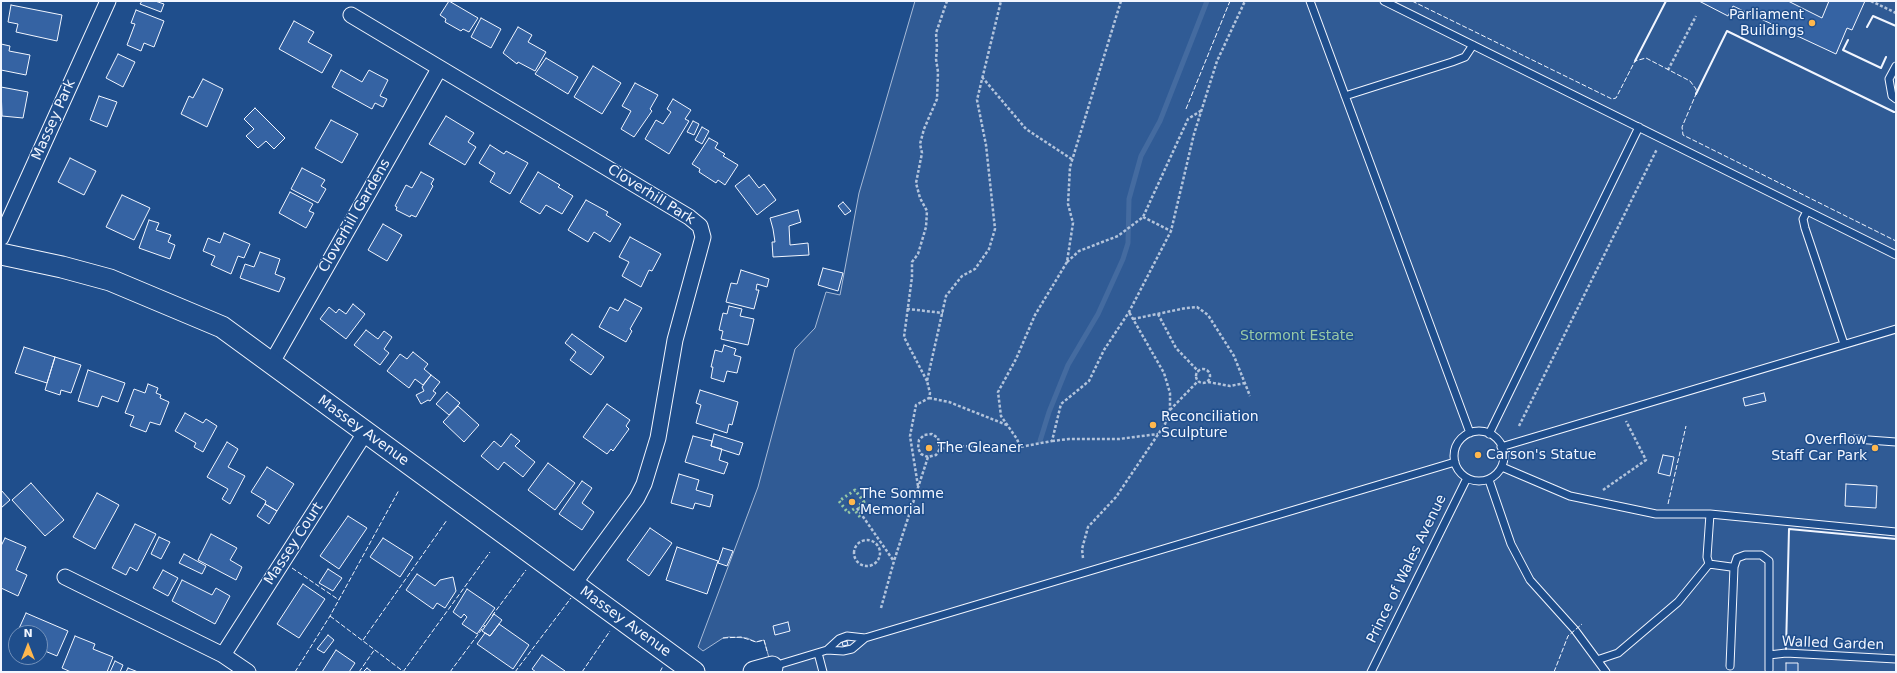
<!DOCTYPE html>
<style>
body{margin:0}
#map{position:relative;width:1897px;height:673px;overflow:hidden;background:#1f4e8c;font-family:"DejaVu Sans",sans-serif}
canvas{display:block}
.frame{position:absolute;inset:0;border:2px solid #f2f6ff;pointer-events:none}
.north{position:absolute;left:8px;top:625px;width:40px;height:40px;box-sizing:border-box;background:#1f4e8c;border:1px solid #7391ba;border-radius:50%;rotate:0deg;font-size:11px;font-weight:700;line-height:16px;text-align:center;color:#f2f6ff}
.north::after{content:'';display:block;margin:auto;width:14px;height:18px;background:#ffb74d;clip-path:polygon(50% 0,100% 100%,50% 72%,0 100%)}
</style>
<div id="map">
<canvas width="1897" height="673"></canvas>
<div class="frame"></div>
<div class="north">N</div>
</div>
<script>
const ctx = document.querySelector('canvas').getContext('2d');
ctx.lineJoin = 'round';
function fill(path, color) { ctx.fillStyle = color; ctx.fill(path, 'evenodd'); }
const poly = rows => new Path2D(rows.map(r => 'M' + r).join(''));
function trace(path, color, width, dash) { ctx.strokeStyle = color; ctx.lineWidth = width; ctx.lineCap = dash ? 'butt' : 'round'; ctx.setLineDash(dash || []); ctx.stroke(path); }
function drawText(font, color, halo, rows, align = 'center') {
  ctx.font = font + ' "DejaVu Sans",sans-serif'; ctx.lineWidth = 3; ctx.setLineDash([]); ctx.textBaseline = 'middle'; ctx.strokeStyle = halo; ctx.fillStyle = color; for (const [text, x, y, turn = 0] of rows) {
    ctx.save(); ctx.translate(x, y); ctx.rotate((+turn || 0) * Math.PI / 180); ctx.textAlign = isNaN(turn) ? turn : align; if (halo) ctx.strokeText(text, 0, 0); ctx.fillText(text, 0, 0); ctx.restore();
  }
}
const built = poly([
 [915,1,1896,1,1896,672,773,672,764,640,756,642,747,638,729,637,723,638,703,651,698,647,758,487,795,349,815,328,826,292,840,295,859,193,915,1]
]);
const stream = poly([
 [1040,441,1049,412,1068,365,1098,314,1123,259,1128,243,1129,199,1141,156,1160,121,1207,1]
]);
const building = poly([
 [142,1,155,1,164,4,161,12,140,4,142,1],
 [449,1,478,18,469,32,463,29,461,31,445,22,446,19,440,15,449,1],
 [1699,1,1788,1,1822,18,1829,1,1865,1,1852,30,1847,28,1836,54,1733,6,1728,16,1699,1],
 [11,5,62,15,57,41,16,32,18,24,8,22,11,5],
 [136,10,164,21,154,47,144,43,141,51,127,45,135,24,131,23,136,10],
 [481,18,501,29,491,48,471,37,481,18],
 [294,21,314,32,308,42,332,55,322,73,279,49,294,21],
 [518,27,532,35,528,42,546,52,535,71,518,62,517,64,503,53,518,27],
 [1,44,10,46,9,51,30,55,26,75,1,70,1,44],
 [118,54,135,62,123,87,106,78,118,54],
 [546,58,578,77,568,94,535,74,546,58],
 [593,66,621,83,602,114,574,97,593,66],
 [341,70,362,82,369,70,388,80,380,96,387,99,383,107,375,103,372,109,332,87,341,70],
 [203,79,223,89,207,127,181,114,189,96,193,98,203,79],
 [635,83,658,95,650,109,652,111,634,137,621,129,631,111,622,106,635,83],
 [1,87,28,92,23,118,2,116,1,87],
 [99,96,117,102,107,127,90,120,99,96],
 [673,99,691,110,685,119,689,121,669,154,645,139,656,120,663,124,671,112,667,109,673,99],
 [255,108,285,138,274,149,266,141,258,148,246,136,254,129,244,119,255,108],
 [446,116,474,133,468,142,476,147,465,165,429,144,446,116],
 [331,120,358,134,342,163,315,148,331,120],
 [693,121,699,124,694,135,687,132,693,121],
 [702,127,709,131,702,144,695,140,702,127],
 [709,138,718,143,715,148,725,154,723,156,738,165,725,185,718,180,716,183,699,172,700,169,692,164,709,138],
 [490,145,504,154,506,151,528,163,510,194,490,182,495,173,479,163,490,145],
 [70,158,96,171,84,195,58,182,70,158],
 [302,168,325,180,321,186,326,189,318,203,291,189,302,168],
 [421,172,434,179,431,184,433,186,416,217,411,215,410,217,396,210,397,207,395,206,406,185,412,188,421,172],
 [538,172,560,185,558,187,573,196,562,214,546,205,540,214,520,202,538,172],
 [749,175,759,188,764,184,776,200,757,215,735,186,749,175],
 [290,192,313,204,309,211,314,213,306,228,279,213,290,192],
 [122,195,150,208,134,240,106,227,122,195],
 [586,200,608,212,606,215,621,224,610,242,594,232,588,242,568,230,586,200],
 [843,202,851,211,845,215,838,206,843,202],
 [798,210,801,222,789,226,790,245,808,243,809,255,773,257,772,242,775,242,773,229,770,218,798,210],
 [149,220,159,223,156,230,171,235,168,242,175,245,170,259,139,248,149,220],
 [383,224,402,235,387,261,368,250,383,224],
 [224,233,250,244,244,258,238,256,231,274,211,265,215,256,203,251,208,238,220,243,224,233],
 [630,237,661,254,652,271,649,270,641,287,622,276,629,262,619,257,630,237],
 [260,252,280,259,275,274,285,278,279,292,240,278,245,264,254,267,260,252],
 [823,268,843,273,838,291,818,285,823,268],
 [741,270,769,279,767,287,757,284,756,290,759,290,754,309,726,302,731,283,737,284,741,270],
 [625,299,642,308,630,329,632,331,626,342,599,327,610,307,618,311,625,299],
 [353,304,365,314,346,339,320,319,329,307,336,313,339,309,346,314,353,304],
 [729,306,742,309,740,316,754,319,748,345,721,339,723,331,719,330,723,313,727,314,729,306],
 [366,330,378,339,384,331,392,337,384,349,389,353,380,365,354,345,366,330],
 [572,334,604,357,591,375,570,360,576,352,565,343,572,334],
 [724,345,736,349,734,355,741,357,737,373,727,371,724,382,711,378,713,367,711,367,715,350,722,352,724,345],
 [24,347,55,357,47,383,15,373,24,347],
 [413,352,428,364,424,369,431,375,423,385,415,379,409,388,387,371,400,354,407,359,413,352],
 [55,357,81,365,71,393,61,390,60,395,45,390,55,357],
 [88,370,125,383,118,402,102,396,98,407,78,401,88,370],
 [431,375,440,382,433,391,436,393,430,401,428,400,421,404,416,395,424,391,422,387,431,375],
 [148,384,158,388,156,393,161,395,160,398,169,402,160,425,150,422,146,432,130,426,134,416,125,413,134,389,145,393,148,384],
 [700,390,738,402,732,425,729,424,727,433,696,423,701,405,696,403,700,390],
 [447,392,460,403,449,415,436,404,447,392],
 [1764,393,1766,401,1745,406,1743,398,1764,393],
 [607,404,630,420,626,426,629,429,613,451,611,449,607,454,583,437,607,404],
 [458,406,479,425,464,442,443,422,458,406],
 [185,413,203,423,206,419,217,426,203,452,194,447,196,443,175,431,185,413],
 [511,434,520,441,515,446,535,462,523,477,504,462,498,470,481,456,494,441,501,447,511,434],
 [714,434,743,443,739,455,711,446,714,434],
 [693,436,712,441,711,446,722,449,719,460,728,463,724,474,685,462,693,436],
 [227,442,238,449,228,467,245,476,230,504,222,499,228,489,207,477,227,442],
 [1663,455,1674,457,1670,476,1658,473,1663,455],
 [548,463,575,483,555,510,528,490,548,463],
 [267,467,294,484,277,511,265,504,266,501,251,492,267,467],
 [679,474,699,480,696,490,713,495,710,507,695,503,693,509,671,503,679,474],
 [582,481,592,488,582,503,594,512,582,530,559,514,582,481],
 [31,483,64,520,45,536,12,500,31,483],
 [1846,484,1877,486,1876,508,1845,506,1846,484],
 [1,490,10,500,1,508,1,490],
 [97,493,119,505,95,549,73,537,97,493],
 [265,504,277,511,269,524,257,516,265,504],
 [348,516,367,528,339,569,320,556,348,516],
 [135,524,156,534,137,571,130,567,126,575,112,568,135,524],
 [650,528,672,543,649,576,627,560,650,528],
 [211,534,237,548,230,560,242,567,236,580,198,560,211,534],
 [159,537,170,542,161,559,151,554,159,537],
 [5,538,26,547,16,570,27,575,18,596,1,588,1,546,5,538],
 [383,538,413,557,400,577,370,557,383,538],
 [677,547,718,561,707,594,666,580,677,547],
 [723,548,733,551,727,566,718,563,723,548],
 [184,554,206,566,202,574,179,563,184,554],
 [328,569,342,578,333,591,319,583,328,569],
 [163,570,178,578,168,596,153,588,163,570],
 [417,574,435,586,440,580,453,577,456,591,445,608,437,603,433,609,406,590,417,574],
 [182,580,212,595,216,588,230,596,215,624,172,601,182,580],
 [303,584,325,599,299,638,277,624,303,584],
 [467,589,495,608,477,634,462,624,467,617,464,614,461,618,453,612,467,589],
 [26,613,68,631,57,656,40,649,40,633,17,633,26,613],
 [494,614,502,620,490,636,482,631,494,614],
 [788,622,790,631,775,635,773,626,788,622],
 [499,624,529,645,513,669,477,644,485,633,490,636,499,624],
 [328,635,334,640,324,653,317,649,328,635],
 [75,636,95,644,93,649,113,657,107,672,71,672,62,668,75,636],
 [847,641,848,645,843,646,842,642,847,641],
 [336,650,355,663,349,672,322,672,336,650],
 [542,655,565,671,564,672,536,672,532,669,542,655],
 [115,661,123,665,120,672,110,672,115,661],
 [1786,663,1798,663,1798,672,1786,672,1786,663],
 [128,668,138,672,126,672,128,668],
 [367,668,372,672,363,672,367,668]
]);
const path = poly([
 [1871,1,1896,13],
 [1668,70,1696,16],
 [982,77,1026,129,1073,160],
 [1143,217,1171,231],
 [1067,262,1079,251,1118,236,1143,217,1188,119,1202,110],
 [908,308,908,309,943,313],
 [1158,314,1176,348,1199,372],
 [1133,319,1186,308,1197,307,1208,315,1234,356,1250,396],
 '1196 376a7 7 0 1 1 14 0a7 7 0 1 1-14 0Z',
 [927,381,904,337,912,277,912,262,918,254,926,227,927,211,920,198,916,183,922,153,920,144,924,129,937,99,938,72,936,59,937,47,936,33,947,1],
 [1208,382,1230,386,1245,383],
 [929,398,949,402,1007,425],
 [1170,410,1198,381],
 [1519,426,1657,149],
 [1052,441,1069,439,1119,439,1158,434],
 [1020,447,1017,439,1001,416,998,392,1016,359,1035,315,1067,262,1073,223,1068,204,1070,167,1121,1],
 [928,457,921,454,918,448,919,440,924,435,932,434,938,438,940,449],
 [918,486,910,436,916,405,929,398,930,393,927,381,946,296,962,276,975,269,989,249,995,229,986,145,977,100,1001,1],
 [1603,490,1646,460,1626,421],
 [857,508,893,560],
 '854 553a13 13 0 1 1 26 0a13 13 0 1 1-26 0Z',
 [1083,558,1082,549,1088,527,1116,497,1165,424,1170,409,1170,393,1164,373,1129,312],
 [881,608,894,561,928,457,936,455,940,449,952,446,1020,447,1052,441,1061,404,1089,381,1104,350,1129,312,1171,231,1194,134,1217,61,1245,1]
]);
const lane = poly([
 [1310,1,1470,433],
 [1384,1,1896,255],
 [1896,66,1889,79,1892,96,1896,99],
 [1345,96,1452,62,1465,57,1473,45],
 [1807,211,1803,219,1805,228,1844,344],
 '1454 456a25 25 0 1 1 50 0a25 25 0 1 1-50 0Z',
 [1489,434,1639,127],
 [1855,439,1896,442],
 [1501,447,1896,329],
 [1502,467,1570,496,1656,514,1710,514,1896,532],
 [1489,480,1511,544,1530,580,1575,630,1606,672],
 [1710,514,1707,557,1709,564,1731,567,1734,567,1737,558,1745,555,1761,555,1769,561,1769,670],
 [827,650,839,639,847,636,865,638,1455,462],
 [818,653,823,672],
 [1769,655,1786,653,1896,659],
 [1597,660,1618,653,1678,602,1709,564],
 [774,666,827,650,843,651,852,649,865,638],
 [1730,666,1734,567],
 [1371,672,1467,478]
]);
const street = poly([
 [351,15,689,217,700,226,703,237,699,252,675,340,658,438,644,484,637,498,573,585],
 [1,238,108,1],
 [271,364,439,69],
 [65,577,223,655,248,672],
 [223,655,365,433]
]);
const secondary = poly([
 [1,254,62,267,110,280,222,327,694,672],
 [754,672,772,667]
]);
const hedge = poly([
 [860,517,854,509,848,513,839,501,855,490,864,502,858,506,865,514]
]);
const fence = poly([
 [1412,1,1612,99,1616,98,1635,61,1646,58,1690,81,1696,89,1696,94,1682,127,1683,135,1896,241],
 [1186,109,1230,1],
 [1894,112,1896,113],
 [1668,504,1686,426],
 [292,568,339,600],
 [330,616,404,672],
 [492,616,526,570],
 [723,638,741,637,756,642,764,640,767,651],
 [363,640,447,520],
 [295,672,330,616,399,490],
 [359,672,375,649],
 [403,672,490,552],
 [450,672,485,625],
 [515,672,571,598],
 [582,672,610,631],
 [660,672,663,666],
 [1554,672,1568,636,1582,624]
]);
const wall = poly([
 [1867,27,1873,16,1896,26],
 [1848,40,1843,50,1881,68,1886,57],
 [1635,61,1666,1],
 [1696,94,1727,31,1894,112],
 [1786,649,1789,529,1896,539]
]);
const markers = [
 [1812,23,4,"#ffb74d"],
 [1153,425,4,"#ffb74d"],
 [929,448,4,"#ffb74d"],
 [1875,448,4,"#ffb74d"],
 [1478,455,4,"#ffb74d"],
 [852,502,4,"#ffb74d"]
];
const poiNames = [
 ["Parliament",1804,15,"right"],
 ["Buildings",1804,31,"right"],
 ["Reconciliation",1161,417],
 ["Sculpture",1161,433],
 ["Overflow",1867,440,"right"],
 ["Staff Car Park",1867,456,"right"],
 ["The Gleaner",937,448],
 ["Carson's Statue",1486,455],
 ["The Somme",860,494],
 ["Memorial",860,510]
];
const streetNames = [
 ["Massey Park",54,120,-66],
 ["Cloverhill Park",651,195,32],
 ["Cloverhill Gardens",355,216,-60],
 ["Massey Avenue",363,431,36],
 ["Massey Court",294,544,-57],
 ["Prince of Wales Avenue",1407,569,-64],
 ["Massey Avenue",625,622,36],
 ["Walled Garden",1833,644,2]
];
const parkNames = [
 ["Stormont Estate",1297,336]
];
fill(built, '#305b95');
trace(built, '#a8bbd7', 1);
trace(stream, '#446ba0', 5);
fill(building, '#3563a3');
trace(building, '#f2f6ff', 1);
trace(lane, '#f2f6ff', 9);
trace(street, '#f2f6ff', 17);
trace(secondary, '#f2f6ff', 23);
trace(path, '#b3c4dc', 2.5, [3, 2]);
trace(lane, '#1f4e8c', 7);
trace(street, '#1f4e8c', 15);
trace(secondary, '#1f4e8c', 21);
trace(hedge, '#97c8a6', 3, [2, 3]);
trace(fence, '#f2f6ff', 1, [5, 2]);
trace(wall, '#f2f6ff', 2);
for (const [x, y, r, color] of markers) { const dot = new Path2D(); dot.arc(x, y, r, 0, 2 * Math.PI); ctx.fillStyle = color; ctx.fill(dot); trace(dot, '#1f4e8c', 1.5); }
drawText('14px', '#f2f6ff', '#1f4e8c', poiNames, 'left');
drawText('14px', '#f2f6ff', '#1f4e8c', streetNames);
drawText('14px', '#97c8a6', '#1f4e8c', parkNames);
</script>
